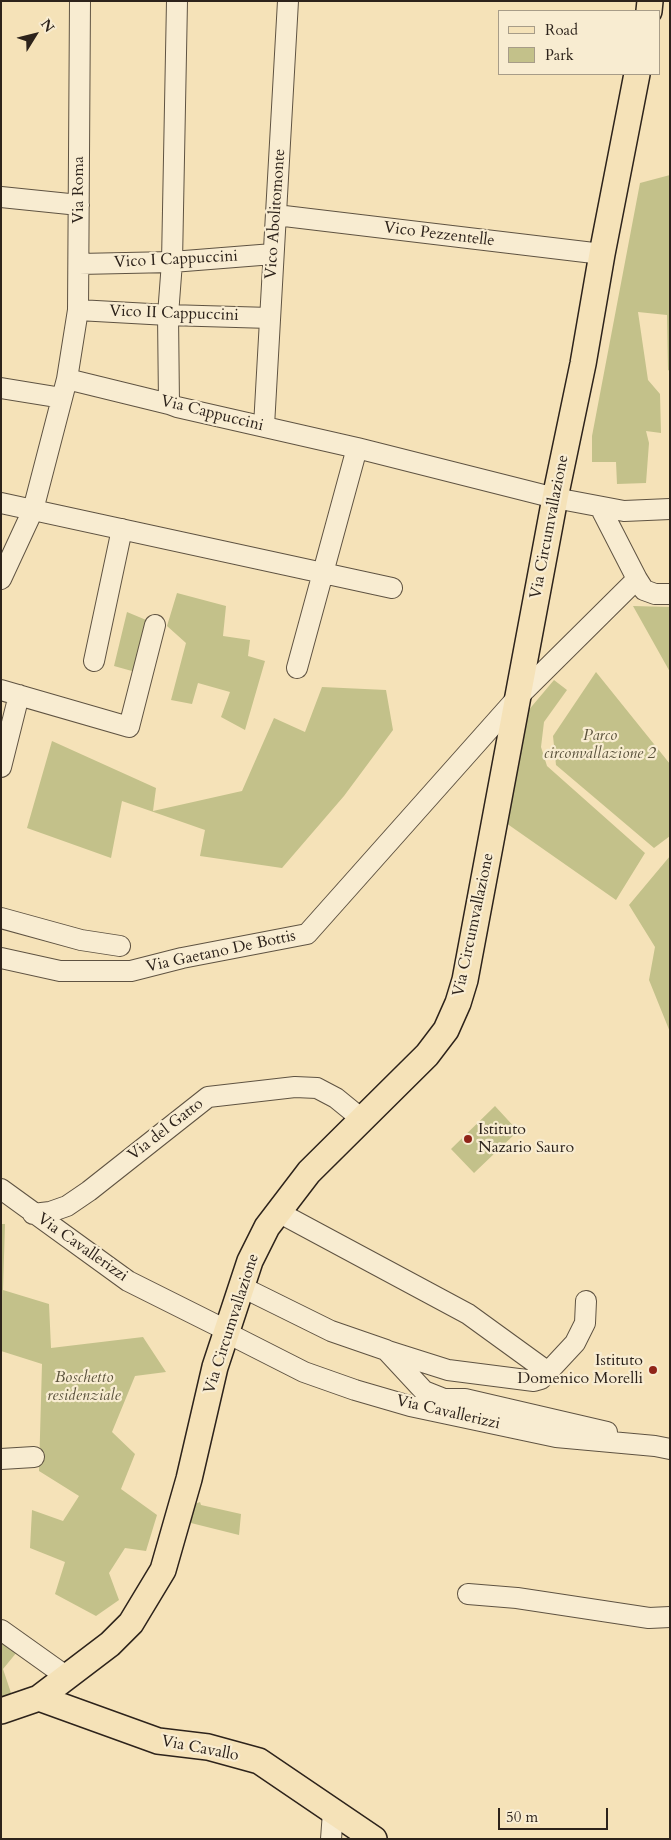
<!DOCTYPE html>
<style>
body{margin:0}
#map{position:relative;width:671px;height:1840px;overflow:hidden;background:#f5e2b8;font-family:Cardo,serif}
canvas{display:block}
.frame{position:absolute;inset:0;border:2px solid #2d231b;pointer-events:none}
.legend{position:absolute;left:498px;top:10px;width:162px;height:65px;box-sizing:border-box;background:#f8ecd1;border:1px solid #a79c88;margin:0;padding:6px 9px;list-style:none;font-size:15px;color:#2d231b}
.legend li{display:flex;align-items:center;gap:10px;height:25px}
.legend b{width:25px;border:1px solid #a79c88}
.north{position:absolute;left:10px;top:10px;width:50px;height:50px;-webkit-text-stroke:4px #f8ecd1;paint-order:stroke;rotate:54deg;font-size:14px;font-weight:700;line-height:20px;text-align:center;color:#2d231b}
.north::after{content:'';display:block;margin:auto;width:18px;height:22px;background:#2d231b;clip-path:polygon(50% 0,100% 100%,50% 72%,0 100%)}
.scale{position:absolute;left:498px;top:1808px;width:110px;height:22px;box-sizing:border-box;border:2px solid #2d231b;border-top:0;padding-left:6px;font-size:15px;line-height:18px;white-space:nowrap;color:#2d231b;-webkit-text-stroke:4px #f8ecd1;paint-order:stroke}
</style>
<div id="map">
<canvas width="671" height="1840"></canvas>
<div class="frame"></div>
<ul class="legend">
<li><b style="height:6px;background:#f5e2b8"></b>Road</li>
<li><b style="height:14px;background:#c3c18a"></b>Park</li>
</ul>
<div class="north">N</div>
<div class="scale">50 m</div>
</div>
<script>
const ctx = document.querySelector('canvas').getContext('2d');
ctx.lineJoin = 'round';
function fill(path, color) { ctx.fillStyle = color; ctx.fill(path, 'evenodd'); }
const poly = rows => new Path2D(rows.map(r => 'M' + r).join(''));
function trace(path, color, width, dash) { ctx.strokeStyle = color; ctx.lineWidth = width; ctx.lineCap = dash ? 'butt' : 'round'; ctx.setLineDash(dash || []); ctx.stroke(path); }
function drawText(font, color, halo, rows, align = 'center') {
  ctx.font = font + ' Cardo,serif'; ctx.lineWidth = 4.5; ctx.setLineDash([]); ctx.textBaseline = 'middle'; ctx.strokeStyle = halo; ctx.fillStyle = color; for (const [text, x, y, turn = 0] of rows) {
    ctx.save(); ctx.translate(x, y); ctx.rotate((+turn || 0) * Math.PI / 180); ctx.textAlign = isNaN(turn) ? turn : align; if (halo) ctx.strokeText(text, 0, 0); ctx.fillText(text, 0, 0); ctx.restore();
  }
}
const green = poly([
 [670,175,670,371,668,370,667,315,638,312,648,380,660,394,661,433,646,431,649,443,646,483,617,484,616,462,592,462,592,436,640,183],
 [177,593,226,606,223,636,250,640,248,656,265,661,245,730,221,717,230,692,198,683,192,704,171,700,186,643,167,626],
 [633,606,670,607,670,672],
 [127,612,151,622,139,673,114,666],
 [596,672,670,764,670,836,654,848,556,765,553,736],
 [554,680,567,690,544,722,541,747,547,766,645,853,616,900,506,823,527,712],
 [322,687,386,690,393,730,344,796,282,868,200,856,205,830,122,801,111,858,27,828,52,741,156,788,153,811,242,791,274,718,305,732],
 [670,856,670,1032,649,980,655,947,629,905],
 [495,1106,518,1131,474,1173,451,1149],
 [1,1224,5,1224,3,1290,49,1304,51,1348,143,1337,166,1372,135,1376,112,1432,135,1454,121,1489,157,1515,146,1551,125,1548,109,1573,119,1600,96,1616,55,1594,65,1562,30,1548,32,1510,63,1521,79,1496,39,1471,42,1364,1,1351],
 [200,1502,201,1505,241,1514,239,1535,183,1521,187,1507],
 [1,1642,17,1652,3,1669,12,1696,1,1699]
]);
const minor = poly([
 [1,197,79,205],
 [276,215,602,254],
 [79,264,172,262,273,254],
 [78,310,168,315,270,318],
 [67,379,169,404,177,407,357,448,555,498,624,511,670,509],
 [1,388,62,398],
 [169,404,168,315,172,262,177,1],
 [264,426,288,1],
 [1,503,392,588],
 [600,507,637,579,644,590,655,594,670,594],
 [1,579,33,510,67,379,78,310,80,1],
 [94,661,122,529],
 [297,668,357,448],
 [1,690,129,727,155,625],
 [1,767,19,695],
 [1,918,81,940,120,946],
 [1,958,60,971,131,971,182,958,307,934,517,698,637,579],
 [1,1189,128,1281,220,1327],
 [278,1212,468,1314,548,1372,575,1343,585,1323,586,1301],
 [33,1214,50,1212,67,1206,89,1191,208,1097,295,1087,317,1088,336,1098,363,1120],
 [242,1287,331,1331,386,1350,424,1391,444,1399,465,1399,607,1432],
 [237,1338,304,1372,355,1390,410,1406,556,1437,655,1446,670,1449],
 [388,1351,448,1370,534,1381,541,1379,548,1372],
 [1,1459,34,1457],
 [468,1594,517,1598,649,1618,670,1617],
 [1,1630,67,1677],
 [331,1839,333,1812]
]);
const major = poly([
 [649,11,650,1],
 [39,1698,158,1741,208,1747,259,1761,374,1839],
 [1,1711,39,1698,110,1644,131,1623,163,1570,189,1479,215,1367,250,1261,267,1227,309,1172,427,1055,446,1030,458,1003,465,980,555,498,583,364,602,254,637,74]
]);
const markers = [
 [468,1139,5,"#8f2418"],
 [653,1370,5,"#8f2418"]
];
const streetNames = [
 ["Via Roma",79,190,-90],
 ["Vico Abolitomonte",276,214,-86],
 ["Vico Pezzentelle",439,235,7],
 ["Vico I Cappuccini",176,260,-3],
 ["Vico II Cappuccini",174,314,2],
 ["Via Cappuccini",212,414,14],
 ["Via Circumvallazione",550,527,-79],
 ["Via Circumvallazione",474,925,-78],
 ["Via Gaetano De Bottis",221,952,-12],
 ["Via del Gatto",166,1130,-38],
 ["Via Cavallerizzi",82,1248,35],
 ["Via Circumvallazione",232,1324,-72],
 ["Via Cavallerizzi",448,1413,13],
 ["Via Cavallo",200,1749,11]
];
const parkNames = [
 ["Parco",600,736],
 ["circonvallazione 2",600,754],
 ["Boschetto",84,1378],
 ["residenziale",84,1396]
];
const poiNames = [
 ["Istituto",478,1130],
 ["Nazario Sauro",478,1148],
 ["Istituto",643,1361,"right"],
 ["Domenico Morelli",643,1379,"right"]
];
fill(green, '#c3c18a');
trace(minor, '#5f5342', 22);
trace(major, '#2d231b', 28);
trace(minor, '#f8ecd1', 20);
trace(major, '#f5e2b8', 25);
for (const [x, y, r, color] of markers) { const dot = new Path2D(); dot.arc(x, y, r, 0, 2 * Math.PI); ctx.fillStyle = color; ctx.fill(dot); trace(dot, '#f8ecd1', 2); }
drawText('16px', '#2d231b', '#f8ecd1', streetNames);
drawText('italic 16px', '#5a523c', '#f8ecd1', parkNames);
drawText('16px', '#2d231b', '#f8ecd1', poiNames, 'left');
</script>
